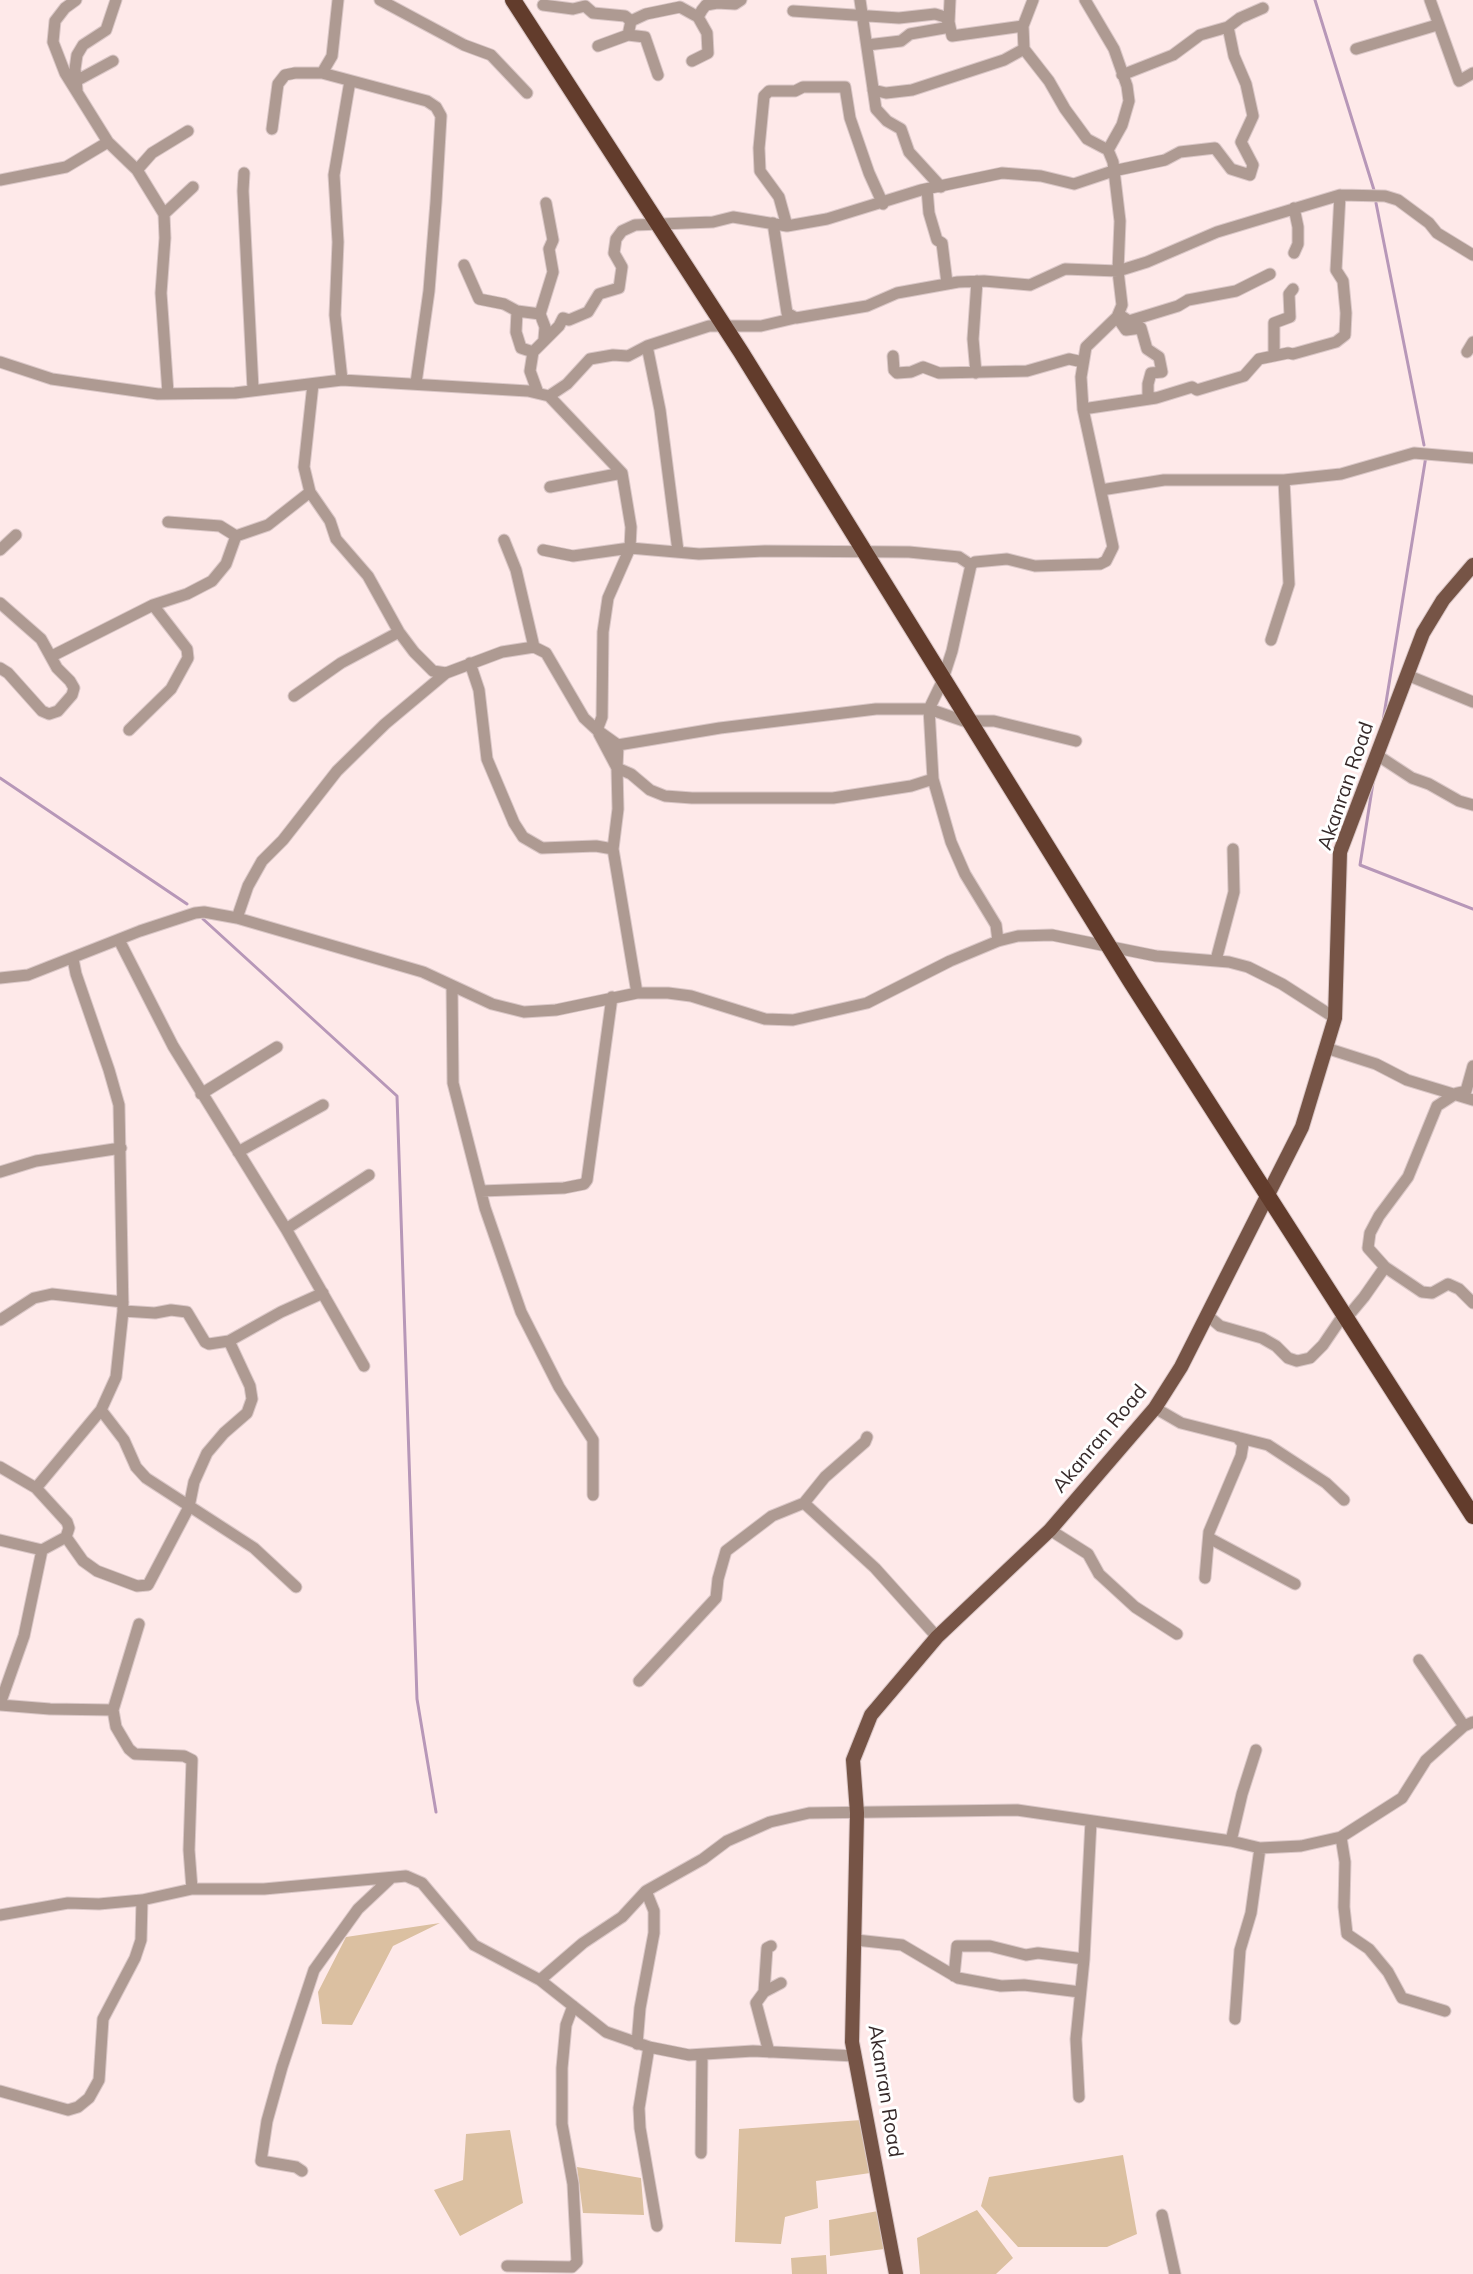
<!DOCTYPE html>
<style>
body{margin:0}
canvas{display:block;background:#fee9e9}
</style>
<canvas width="1473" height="2274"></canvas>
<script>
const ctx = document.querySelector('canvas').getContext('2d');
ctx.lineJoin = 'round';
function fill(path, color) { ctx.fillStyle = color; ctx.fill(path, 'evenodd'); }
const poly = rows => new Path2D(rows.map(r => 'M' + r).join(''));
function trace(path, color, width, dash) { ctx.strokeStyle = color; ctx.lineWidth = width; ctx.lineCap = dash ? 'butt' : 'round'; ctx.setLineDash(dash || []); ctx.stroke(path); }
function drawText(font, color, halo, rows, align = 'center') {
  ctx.font = font + ' Mulish,sans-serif'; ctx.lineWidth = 6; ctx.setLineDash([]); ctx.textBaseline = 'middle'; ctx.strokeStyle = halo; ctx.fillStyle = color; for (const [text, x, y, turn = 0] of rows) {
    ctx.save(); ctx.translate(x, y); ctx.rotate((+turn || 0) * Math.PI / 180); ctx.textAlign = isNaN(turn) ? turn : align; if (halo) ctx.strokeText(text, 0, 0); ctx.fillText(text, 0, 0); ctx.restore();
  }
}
const green = poly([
 [440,1923,393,1946,352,2025,322,2024,318,1992,346,1937],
 [861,2120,870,2173,816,2181,818,2208,785,2217,781,2244,735,2242,739,2129],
 [510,2130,523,2203,460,2236,434,2190,463,2180,466,2134],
 [1123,2155,1137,2234,1107,2247,1018,2247,981,2206,989,2177],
 [577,2167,641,2178,644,2215,583,2213],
 [977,2210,1013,2258,996,2274,920,2274,917,2238],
 [878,2211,884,2249,830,2256,829,2220],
 [826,2255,827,2274,792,2274,791,2258]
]);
const stream = poly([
 [1315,0,1374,190],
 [1376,203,1424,445],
 [1383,721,1426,456],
 [0,778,187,904],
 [1373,783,1360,865,1473,909],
 [203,919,397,1096,417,1699,436,1812]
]);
const minor = poly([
 [76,0,65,8,55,21,53,42,65,73,108,142,137,170,164,214],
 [380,0,464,45,491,55,527,93],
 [860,0,876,109,887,121,901,129,909,152,941,187],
 [950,0,949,22,952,36,1023,26],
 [1033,0,1023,26,1024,49,1049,81,1065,109,1087,139,1108,150],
 [1430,0,1459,81,1473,73],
 [543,5,573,9,585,6,593,13,625,16,631,21,628,35],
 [793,11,899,18,935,14,945,17,949,22],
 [631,21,646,14,680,7,698,17],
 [867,45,901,41,910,34,950,27],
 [598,46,628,35,645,37,658,75],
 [1356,49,1437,25],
 [692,61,708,53,707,33,698,17,702,10,706,5,717,3,735,4,741,0],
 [322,73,332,56,338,0],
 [1122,75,1173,55,1200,35,1228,27,1240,18,1263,8],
 [76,81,113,61],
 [77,90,75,69,77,55,83,45,106,30,116,0],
 [873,90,886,93,912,90,1004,60,1024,49],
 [272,129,278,84,285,75,295,73,322,73,427,101,436,107,441,116,436,202,429,291,416,383],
 [137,170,152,153,188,131],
 [244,173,243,191,253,389],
 [0,180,66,167,108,142],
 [927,189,929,213,937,240,942,243,947,283],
 [1294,208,1298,227,1298,244,1294,253],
 [773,223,787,313,796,318,867,306,897,293,958,282,984,281,1030,285,1065,269,1118,271,1147,262,1217,232,1340,195,1385,196,1398,200,1429,223,1437,233,1473,255],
 [787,226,779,197,760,171,759,148,764,96,769,91,795,91,803,87,845,87,850,118,869,173,883,204],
 [464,265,479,299,504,304,517,311,540,314],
 [517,311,516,332,521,348,533,352],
 [1117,317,1126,330,1141,328,1147,349,1159,357,1162,372,1151,373,1148,384,1148,397,1156,398,1192,387,1197,390,1244,376,1259,359,1288,353,1293,354,1336,342,1345,335,1346,313,1343,281,1336,270,1340,195],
 [1118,317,1123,317,1129,321,1178,306,1188,300,1236,291,1270,274],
 [544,339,545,327,540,314,553,272,549,249,553,240,546,203],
 [647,346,709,326,761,326,795,318],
 [1467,352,1473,342],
 [893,356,894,370,897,373,911,372,923,367,939,373,1027,371,1069,359,1083,362],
 [1274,356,1274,323,1290,317,1289,294,1293,289],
 [0,362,52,379,158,394,235,393,342,380,528,391,549,396,622,473,631,527,630,548,608,598,603,632,602,717,597,730,584,718,546,653,534,647,502,652,446,673,433,671,414,652,399,632,368,576,336,539,330,521,310,492,304,467,313,384],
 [976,373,973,339,977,281],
 [342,380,335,315,338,242,334,175,350,81],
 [168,393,161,293,165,238,164,214,193,187],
 [538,393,530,371,533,352,559,326,563,318,569,320,588,312,599,294,619,288,622,267,614,253,616,239,622,231,635,225,713,222,733,217,787,226,827,219,921,190,1002,173,1041,176,1074,184,1113,171,1165,160,1180,152,1215,148,1231,169,1250,175,1253,165,1241,142,1253,116,1246,84,1234,56,1228,27],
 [549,396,567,384,590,359,613,355,628,356,647,346,660,410,678,551],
 [1083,409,1156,398],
 [550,487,622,473],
 [1101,490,1164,480,1284,480,1341,474,1414,453,1473,458],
 [168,522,220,526,236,536],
 [504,540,516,570,534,647],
 [0,550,16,535],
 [543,550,573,556,630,548,699,554,765,551,909,552,959,557,971,565],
 [0,603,41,639,57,668,70,681,74,688,72,695,58,711,49,714,42,711,8,673,0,668],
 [1271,640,1289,584,1284,480],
 [52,656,153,605,187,594,212,581,226,564,236,536,268,525,310,492],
 [470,663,479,690,487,759,514,823,523,837,542,848,596,846,613,849,637,993],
 [1407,675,1473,702],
 [294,696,341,663,399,632],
 [129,730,171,689,188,658,187,649,153,605],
 [597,730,618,745,720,728,876,709,929,709,964,721,994,721,1076,741],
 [599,734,617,768,618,809,613,849],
 [618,745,617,768,631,774,650,790,665,796,692,798,833,798,911,786,933,779],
 [1377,755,1412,778,1429,784,1459,801,1473,805],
 [237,918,248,886,262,861,283,840,337,771,385,724,446,673],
 [119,940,173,1046,286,1229,364,1366],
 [998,941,996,925,965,874,951,842,933,779,929,709,942,682,952,651,971,565,975,562,1007,559,1035,566,1100,564,1106,561,1113,547,1083,409,1081,377,1086,347,1117,317,1122,305,1118,271,1120,221,1113,162,1108,150,1122,125,1129,101,1127,86,1114,49,1085,0],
 [1216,960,1234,892,1233,849],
 [0,978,28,975,140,931,195,913,204,912,237,918,423,972,492,1004,524,1012,556,1010,637,993,668,993,691,996,765,1019,793,1020,867,1003,950,961,998,941,1018,936,1052,935,1156,956,1229,962,1248,967,1282,984,1335,1018],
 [452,986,453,1083,485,1208,521,1312,559,1387,593,1440,593,1495],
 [1326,1048,1376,1064,1407,1080,1473,1100],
 [1473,1066,1466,1091,1457,1093,1437,1106,1408,1177,1379,1216,1370,1233,1368,1248,1385,1267,1422,1292,1432,1293,1448,1284,1459,1289,1473,1303],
 [201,1094,277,1047],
 [238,1152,323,1105],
 [0,1172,36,1161,121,1148],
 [481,1191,564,1188,584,1184,587,1180,612,997],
 [286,1229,369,1175],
 [123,1311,155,1313,171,1310,187,1312,205,1342,209,1344,229,1341,281,1312,323,1293],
 [1207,1315,1220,1326,1262,1338,1276,1346,1288,1358,1297,1361,1310,1358,1323,1345,1340,1320,1349,1315,1364,1297,1385,1267],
 [0,1320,34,1298,52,1294,123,1302],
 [1155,1408,1181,1423,1268,1445,1326,1483,1344,1500],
 [101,1410,124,1440,136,1467,146,1478,254,1548,296,1587],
 [0,1467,36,1488],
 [804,1503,875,1568,937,1637],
 [1050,1530,1088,1554,1099,1574,1135,1607,1177,1634],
 [66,1537,83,1561,97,1571,137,1586,148,1585,189,1507,194,1482,207,1453,224,1433,247,1413,252,1399,250,1386,229,1341],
 [1209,1538,1295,1584],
 [0,1540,42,1550],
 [1205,1578,1209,1532,1241,1456,1243,1444,1237,1437],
 [139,1624,113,1710,116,1727,129,1749,135,1754,184,1756,192,1760,189,1850,192,1889],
 [1419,1660,1464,1726],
 [639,1681,716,1598,718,1579,726,1551,772,1516,804,1503,825,1477,865,1442,867,1437],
 [0,1704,24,1636,42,1550,66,1537,69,1528,67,1522,36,1488,101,1410,116,1377,123,1311,119,1105,109,1070,76,974,73,959],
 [0,1705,50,1709,113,1710],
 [1341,1837,1345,1862,1344,1907,1347,1934,1369,1949,1388,1972,1402,1998,1445,2011],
 [1231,1841,1242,1794,1256,1750],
 [646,1891,703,1859,727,1841,770,1822,809,1813,1017,1810,1231,1841,1260,1848,1301,1846,1341,1837,1402,1798,1426,1760,1464,1726,1473,1722],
 [0,1915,68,1903,99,1904,142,1900,192,1889,264,1889,406,1876,422,1883,474,1945,540,1980,606,2032,649,2047,689,2055,753,2051,855,2056],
 [856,1940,902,1945,958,1978,1001,1986,1024,1985,1080,1992],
 [954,1976,957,1946,990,1946,1026,1955,1038,1953,1084,1959],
 [540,1980,583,1943,622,1917,646,1891,654,1911,654,1933,640,2008,637,2044],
 [764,1992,767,1948,771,1946],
 [1235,2019,1240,1950,1251,1913,1260,1848],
 [649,2047,639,2108,640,2128,657,2226],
 [769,2052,756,2003,764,1992,781,1983],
 [0,2091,68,2110,78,2107,89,2098,99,2080,103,2019,135,1958,141,1940,142,1900],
 [1079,2097,1076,2039,1084,1959,1091,1821],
 [701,2153,702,2055],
 [302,2171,296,2167,261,2161,267,2121,282,2067,314,1970,358,1909,391,1878],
 [1162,2215,1175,2274],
 [507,2266,572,2267,577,2262,573,2184,562,2124,562,2068,566,2025,573,2006]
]);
const major = poly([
 [896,2274,852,2042,857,1813,853,1760,871,1715,937,1637,1050,1530,1155,1408,1181,1367,1302,1127,1335,1018,1340,852,1423,633,1443,600,1473,565]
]);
const highway = poly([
 [513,0,741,352,1131,982,1473,1516]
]);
const streetNames = [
 ["Akanran Road",1346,786,-71],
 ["Akanran Road",1100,1439,-50],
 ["Akanran Road",885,2091,81]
];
fill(green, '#dbc0a1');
trace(stream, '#b797b8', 3);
trace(minor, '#dac7c7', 13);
trace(major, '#dac7c7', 16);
trace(highway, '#dac7c7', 18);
trace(minor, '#ae9a92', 11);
trace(major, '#765446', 14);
trace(highway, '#623c2c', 16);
drawText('20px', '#362a2a', '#fff', streetNames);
</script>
